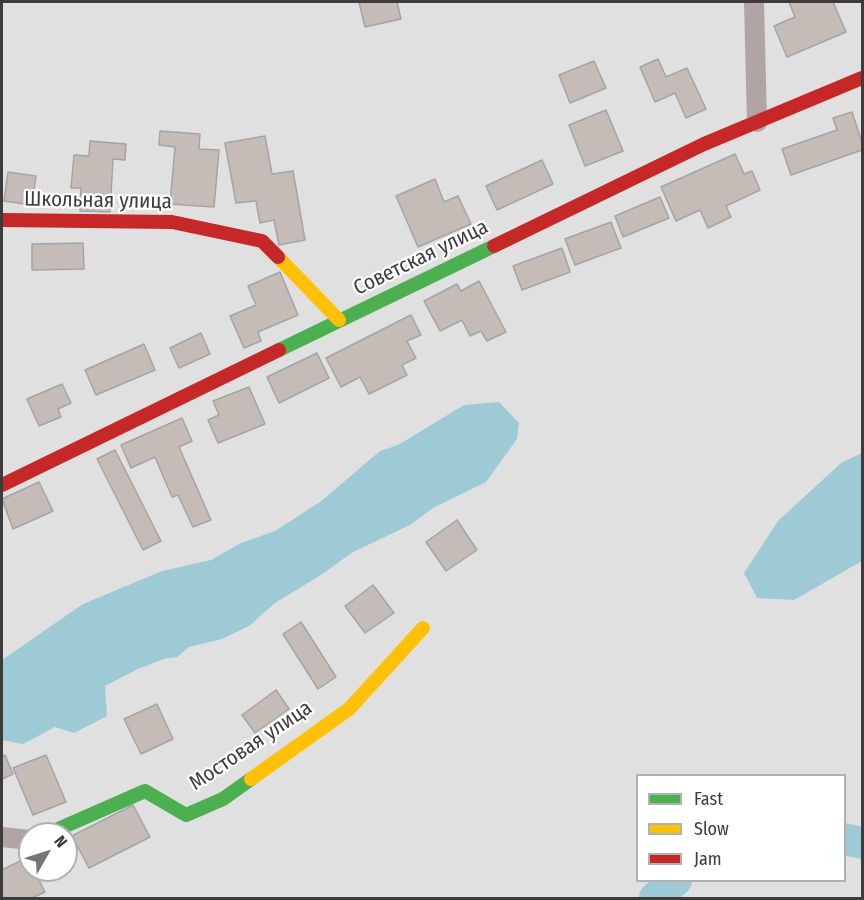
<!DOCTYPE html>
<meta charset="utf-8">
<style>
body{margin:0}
#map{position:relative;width:864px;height:900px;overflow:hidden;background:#e0e0e1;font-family:"Fira Sans Condensed",sans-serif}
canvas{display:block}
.frame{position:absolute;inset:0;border:3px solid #3c3c3d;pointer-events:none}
.legend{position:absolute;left:636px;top:774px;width:210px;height:108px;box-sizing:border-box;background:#fff;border:2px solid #b1b1b1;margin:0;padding:8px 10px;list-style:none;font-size:18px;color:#3c3c3d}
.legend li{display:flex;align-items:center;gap:12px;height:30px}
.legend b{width:30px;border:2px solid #b1b1b1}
.north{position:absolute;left:18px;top:822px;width:60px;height:60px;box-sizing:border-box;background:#fff;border:2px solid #b1b1b1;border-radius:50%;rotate:51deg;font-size:16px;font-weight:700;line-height:24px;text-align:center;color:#3c3c3d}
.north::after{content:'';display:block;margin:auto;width:21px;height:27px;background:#757576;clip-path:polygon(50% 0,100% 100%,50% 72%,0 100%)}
</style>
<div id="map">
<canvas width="864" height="900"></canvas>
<div class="frame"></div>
<ul class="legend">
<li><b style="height:8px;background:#4caf50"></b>Fast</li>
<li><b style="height:8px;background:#ffc107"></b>Slow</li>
<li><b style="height:8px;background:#c62828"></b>Jam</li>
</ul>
<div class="north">N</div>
</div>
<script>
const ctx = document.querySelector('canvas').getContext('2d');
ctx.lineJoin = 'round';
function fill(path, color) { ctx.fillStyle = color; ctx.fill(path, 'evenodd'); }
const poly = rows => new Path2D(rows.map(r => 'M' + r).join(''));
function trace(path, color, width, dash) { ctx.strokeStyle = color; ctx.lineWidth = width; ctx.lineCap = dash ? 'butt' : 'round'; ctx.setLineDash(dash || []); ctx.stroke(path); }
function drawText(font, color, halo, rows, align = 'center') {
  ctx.font = font + ' "Fira Sans Condensed",sans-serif'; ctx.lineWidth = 4.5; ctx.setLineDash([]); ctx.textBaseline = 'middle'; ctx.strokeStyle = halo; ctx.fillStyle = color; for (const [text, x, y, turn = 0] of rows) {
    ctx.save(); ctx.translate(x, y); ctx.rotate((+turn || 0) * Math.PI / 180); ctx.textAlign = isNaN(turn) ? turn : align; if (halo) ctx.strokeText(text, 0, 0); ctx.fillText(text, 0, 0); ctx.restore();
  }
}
const water = poly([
 [499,402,519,423,517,439,486,482,433,508,410,525,353,552,321,575,275,603,249,626,222,639,189,647,177,657,164,659,138,669,105,686,107,716,74,733,55,727,23,744,2,740,2,660,83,604,162,571,211,560,241,543,275,531,320,502,380,451,398,445,464,405],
 [862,453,862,561,794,600,757,598,744,573,778,521,841,463]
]);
const river = poly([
 [844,839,862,843],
 [655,898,676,880]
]);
const building = poly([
 [359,2,397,2,401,19,365,27,359,2],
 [789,2,833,2,846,32,787,57,774,26,795,17,789,2],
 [658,59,666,77,687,68,706,109,686,118,675,93,655,102,640,67,658,59],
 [594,61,606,88,570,103,559,75,594,61],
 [606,110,623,151,585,166,569,125,606,110],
 [852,112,862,142,862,150,791,175,782,149,837,130,833,118,852,112],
 [160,131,200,134,199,149,219,150,214,207,170,204,175,147,159,145,160,131],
 [265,136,272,174,293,171,305,240,279,245,274,220,260,223,256,201,236,203,225,143,265,136],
 [90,141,126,144,125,160,113,159,110,212,80,211,81,188,71,188,74,155,89,156,90,141],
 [735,154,744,174,752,171,760,190,726,206,731,217,708,228,700,210,676,221,661,187,735,154],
 [542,160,553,184,497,210,486,186,542,160],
 [8,172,36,176,32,205,4,201,8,172],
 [435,179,444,202,458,196,471,224,418,247,396,196,435,179],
 [660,197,669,218,623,237,615,216,660,197],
 [611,222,621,248,575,265,565,239,611,222],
 [83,243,84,269,32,270,32,244,83,243],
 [562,248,570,272,522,290,513,266,562,248],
 [280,272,298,315,258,332,261,341,244,348,230,316,256,305,248,286,280,272],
 [479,281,506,332,487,341,481,331,470,336,462,320,440,331,424,301,457,284,461,291,479,281],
 [411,315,421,335,407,341,416,358,402,365,407,375,369,394,360,377,341,387,326,358,411,315],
 [201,333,210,354,179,368,170,348,201,333],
 [144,344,155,370,96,395,85,370,144,344],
 [317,353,329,378,279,403,267,377,317,353],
 [62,384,71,403,58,409,61,417,39,426,27,399,62,384],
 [249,387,265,424,218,443,208,420,219,415,213,401,249,387],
 [182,418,192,441,179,447,211,520,193,527,178,495,172,497,155,457,131,468,121,445,182,418],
 [115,450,161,541,143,550,97,459,115,450],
 [39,482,53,511,13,529,2,499,39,482],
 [457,520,477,550,446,571,426,542,457,520],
 [373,585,394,613,365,633,345,606,373,585],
 [301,622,336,677,318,689,283,634,301,622],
 [276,690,289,709,255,733,242,715,276,690],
 [157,704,173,739,141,754,124,719,157,704],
 [5,755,13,774,2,779,2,756,5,755],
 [46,755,66,802,33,815,13,768,46,755],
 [133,805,150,837,89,868,72,836,133,805],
 [28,857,30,870,34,870,45,892,32,898,2,898,2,870,28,857]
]);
const street = poly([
 [754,2,757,122],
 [2,837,30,840]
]);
const fast = poly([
 [279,350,494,246],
 [47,834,145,791,186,815,223,799,251,779]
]);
const slow = poly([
 [278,257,339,320],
 [251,779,349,709,423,628]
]);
const jam = poly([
 [2,220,172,222,262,241,278,257],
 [494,246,704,144,862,78],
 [2,485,279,350]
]);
const streetNames = [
 ["Школьная улица",98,201,1],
 ["Советская улица",421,258,-26],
 ["Мостовая улица",251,746,-34]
];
fill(water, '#9ecad6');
trace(river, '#9ecad6', 32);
fill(building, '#c6bcb7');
trace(building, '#a4a4a4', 1.5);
trace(street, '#b0a4a5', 20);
trace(fast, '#4caf50', 14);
trace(slow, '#ffc107', 14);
trace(jam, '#c62828', 14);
drawText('21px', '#3c3c3d', '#fff', streetNames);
</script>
